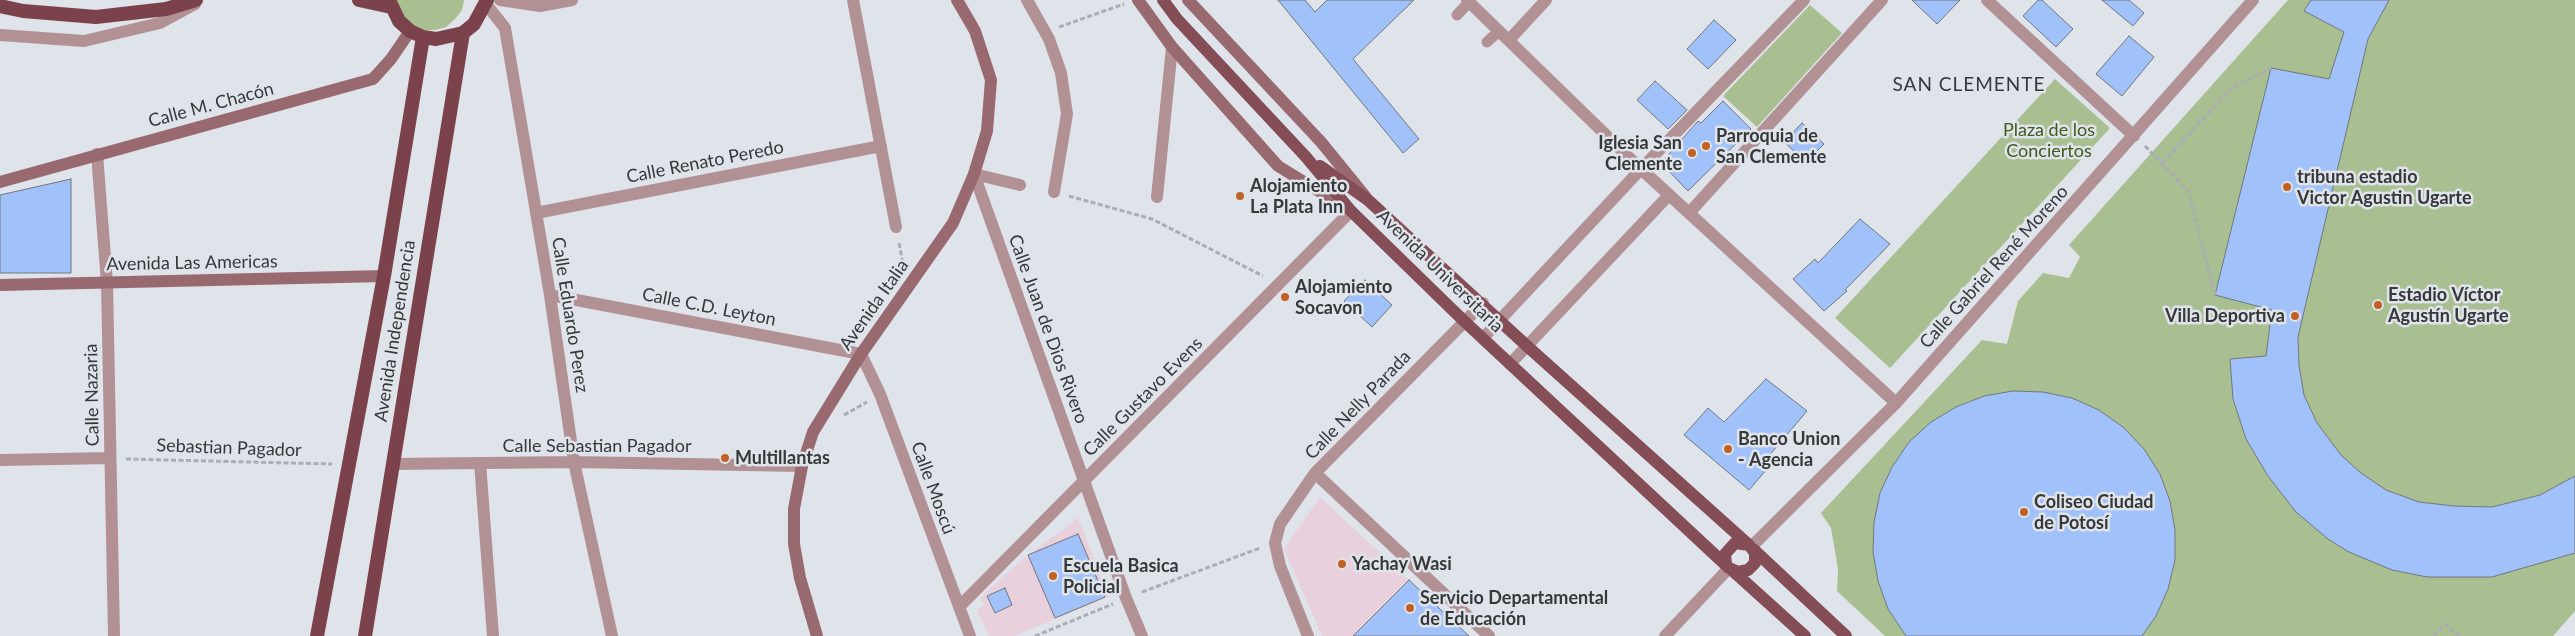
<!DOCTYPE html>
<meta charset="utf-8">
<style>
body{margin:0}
canvas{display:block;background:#dfe3ea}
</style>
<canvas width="2575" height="636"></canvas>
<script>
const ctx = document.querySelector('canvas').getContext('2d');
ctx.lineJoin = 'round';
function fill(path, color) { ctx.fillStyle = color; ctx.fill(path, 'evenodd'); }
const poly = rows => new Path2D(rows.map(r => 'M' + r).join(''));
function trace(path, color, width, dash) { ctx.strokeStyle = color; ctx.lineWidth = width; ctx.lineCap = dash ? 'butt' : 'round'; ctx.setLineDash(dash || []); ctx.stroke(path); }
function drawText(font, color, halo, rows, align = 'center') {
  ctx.font = font + ' Lato,sans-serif'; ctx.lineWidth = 5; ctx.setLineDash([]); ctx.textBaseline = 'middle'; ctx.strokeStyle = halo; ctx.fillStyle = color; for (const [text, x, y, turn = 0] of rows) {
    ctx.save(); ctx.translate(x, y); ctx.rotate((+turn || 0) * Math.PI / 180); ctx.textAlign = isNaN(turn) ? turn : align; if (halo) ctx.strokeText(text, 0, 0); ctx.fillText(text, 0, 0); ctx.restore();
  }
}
const education = poly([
 [1320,497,1409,580,1353,636,1322,636,1284,549],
 [1078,518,1109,597,1014,636,989,636,977,611,984,604,980,597,1028,555]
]);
const green = poly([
 [396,0,464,0,462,10,455,19,446,27,435,30,423,30,412,25,403,17],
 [2288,0,2575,0,2575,611,2553,636,1885,636,1837,591,1838,569,1831,528,1821,513,1982,340,2007,344,2018,301,2043,273,2069,278,2080,257,2069,245],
 [1810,5,1842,33,1757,127,1723,96],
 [2055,79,2110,128,1890,368,1835,318]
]);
const building = poly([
 [1278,0,1305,0,1315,12,1327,0,1414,0,1353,59,1419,139,1403,153,1278,0],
 [1912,0,1960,0,1937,24,1912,0],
 [2038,0,2042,0,2073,29,2056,47,2023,16,2038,0],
 [2102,0,2129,0,2144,13,2133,26,2102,0],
 [2311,0,2389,0,2368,39,2298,337,2299,365,2304,395,2317,423,2341,455,2361,473,2386,490,2419,502,2454,506,2492,507,2540,495,2575,476,2575,553,2492,577,2427,577,2392,570,2349,552,2328,539,2296,512,2268,476,2246,439,2233,399,2230,359,2266,356,2272,310,2215,295,2271,68,2329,79,2344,32,2304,11,2311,0],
 [1714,20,1736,40,1708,69,1687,49,1714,20],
 [2129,36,2154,57,2122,96,2096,74,2129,36],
 [1655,81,1687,110,1668,129,1637,100,1655,81],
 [1723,101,1751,129,1688,191,1661,163,1698,121,1701,123,1723,101],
 [1802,123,1824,144,1806,162,1784,142,1802,123],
 [71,179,71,273,0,273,0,195,71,179],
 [1860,219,1890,244,1845,290,1847,291,1824,311,1793,279,1815,259,1818,263,1860,219],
 [1365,280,1392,305,1372,327,1344,301,1365,280],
 [1766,379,1807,411,1767,458,1772,463,1749,490,1684,435,1708,408,1724,422,1766,379],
 [2013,391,2043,392,2072,398,2099,410,2123,427,2144,449,2160,474,2170,501,2175,530,2175,560,2168,589,2156,616,2142,636,1906,636,1888,609,1878,581,1873,552,1874,522,1880,493,1892,467,1909,442,1931,422,1956,407,1984,396,2013,391],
 [1078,534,1105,597,1055,618,1028,555,1078,534],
 [1409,580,1469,636,1353,636,1409,580],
 [1005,588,1012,605,995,613,987,596,1005,588]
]);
const path = poly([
 [1059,27,1124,4],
 [2145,146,2188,191,2215,295],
 [2162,163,2232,88,2271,68],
 [1069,196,1152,219,1263,276],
 [899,243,903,264],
 [844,415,867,402],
 [126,459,332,464],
 [1142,592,1260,548],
 [1035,636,1113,604],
 [2434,636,2445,624,2459,636]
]);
const service = poly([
 [1457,15,1469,2],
 [1487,42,1499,31]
]);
const minor = poly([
 [500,0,540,6,572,0],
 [853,0,896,227],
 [1027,0,1049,39,1061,73,1067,114,1054,192],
 [1467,0,1641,169,1896,403],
 [1987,0,2134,136],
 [486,4,505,28,550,295,574,462,612,636],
 [0,35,84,41,160,23,195,4],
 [1509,40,1546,0],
 [97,154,107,283,114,636],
 [974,174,1126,598,1142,636],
 [974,174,1020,185],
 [1157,197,1172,47],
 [1690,212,1882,0],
 [536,213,881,146],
 [550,295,861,354,880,394,970,636],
 [1483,338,1641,169,1804,0],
 [1510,364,1669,195],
 [0,460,110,458],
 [480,463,493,636],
 [393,464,574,462,802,466],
 [1315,473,1489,636],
 [959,607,1351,211],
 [1308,636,1280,566,1275,543,1280,524,1315,473,1483,303],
 [1665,636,1729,568]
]);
const tertiary = poly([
 [1751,547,1896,403,2253,0]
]);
const secondary = poly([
 [1138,0,1172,47,1278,166,1348,209],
 [1188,0,1321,142,1365,196],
 [0,182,373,79,391,59,410,31],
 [0,285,384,276],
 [817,636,800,578,794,544,794,509,802,466,813,432,861,354,953,223,974,174,987,131,991,80,975,31,957,0]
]);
const primary = poly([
 [1163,0,1177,19,1306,157,1351,211,1464,321,1729,568,1738,572,1748,570,1755,563,1755,553,1749,545,1735,543,1725,554,1726,564],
 [1320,166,1368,200,1527,346,1749,545],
 [1753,549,1846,636],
 [1733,571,1805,636]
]);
const trunk = poly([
 [359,0,391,7],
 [389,0,399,21,410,31,423,37,436,39,463,33,474,24,487,0],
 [0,6,23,11,96,17,166,9,196,0],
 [317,636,384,276,423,37],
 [365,636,463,33]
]);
const markers = [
 [1706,146,5,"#c26123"],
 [1692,153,5,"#c26123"],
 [2287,187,5,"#c26123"],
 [1240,196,5,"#c26123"],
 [1285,297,5,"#c26123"],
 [2378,305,5,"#c26123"],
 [2295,316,5,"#c26123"],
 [1728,449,5,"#c26123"],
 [725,458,5,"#c26123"],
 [2024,512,5,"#c26123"],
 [1342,564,5,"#c26123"],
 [1053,576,5,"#c26123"],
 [1410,608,5,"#c26123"]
];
const streetNames = [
 ["Calle M. Chacón",211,105,-15],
 ["Calle Renato Peredo",705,162,-11],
 ["Avenida Las Americas",192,263,-1],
 ["Calle Gabriel René Moreno",1994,267,-48],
 ["Avenida Universitaria",1440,271,44],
 ["Avenida Italia",874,305,-55],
 ["Calle C.D. Leyton",709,307,11],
 ["Calle Eduardo Perez",570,315,81],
 ["Calle Juan de Dios Rivero",1048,329,70],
 ["Avenida Independencia",395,331,-81],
 ["Calle Nazaria",92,395,-91],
 ["Calle Gustavo Evens",1143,397,-45],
 ["Calle Nelly Parada",1358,405,-46],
 ["Calle Sebastian Pagador",597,446],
 ["Sebastian Pagador",229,448,2],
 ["Calle Moscú",933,488,70]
];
const parkNames = [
 ["Plaza de los",2049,130],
 ["Conciertos",2049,151]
];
const poiNames = [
 ["Parroquia de",1716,136],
 ["San Clemente",1716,157],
 ["Iglesia San",1682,143,"right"],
 ["Clemente",1682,164,"right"],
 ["tribuna estadio",2297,177],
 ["Victor Agustin Ugarte",2297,198],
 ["Alojamiento",1250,186],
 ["La Plata Inn",1250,207],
 ["Alojamiento",1295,287],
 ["Socavon",1295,308],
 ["Estadio Víctor",2388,295],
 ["Agustín Ugarte",2388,316],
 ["Villa Deportiva",2285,316,"right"],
 ["Banco Union",1738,439],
 ["- Agencia",1738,460],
 ["Multillantas",735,458],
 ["Coliseo Ciudad",2034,502],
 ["de Potosí",2034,523],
 ["Yachay Wasi",1352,564],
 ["Escuela Basica",1063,566],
 ["Policial",1063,587],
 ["Servicio Departamental",1420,598],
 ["de Educación",1420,619]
];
const neighbourhoodNames = [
 ["SAN CLEMENTE",1969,85]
];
fill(education, '#e8d1dd');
fill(green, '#a9bf92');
fill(building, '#a0c1f9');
trace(building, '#73777d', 1);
trace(path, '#aaadb3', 3, [5, 2.5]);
trace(service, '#b29195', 11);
trace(minor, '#b29195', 12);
trace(tertiary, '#b29195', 12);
trace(secondary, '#986a70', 12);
trace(primary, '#854e56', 12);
trace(trunk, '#7c424b', 14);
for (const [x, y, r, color] of markers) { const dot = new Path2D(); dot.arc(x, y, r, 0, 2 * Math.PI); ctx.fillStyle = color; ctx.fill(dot); trace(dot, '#dfe3ea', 2); }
drawText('18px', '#36383a', '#dfe3ea', streetNames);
drawText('18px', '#415b1c', '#dfe3ea', parkNames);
drawText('bold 18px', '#36383a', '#dfe3ea', poiNames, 'left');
ctx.letterSpacing = '1px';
drawText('19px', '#36383a', '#dfe3ea', neighbourhoodNames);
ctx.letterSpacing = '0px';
</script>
